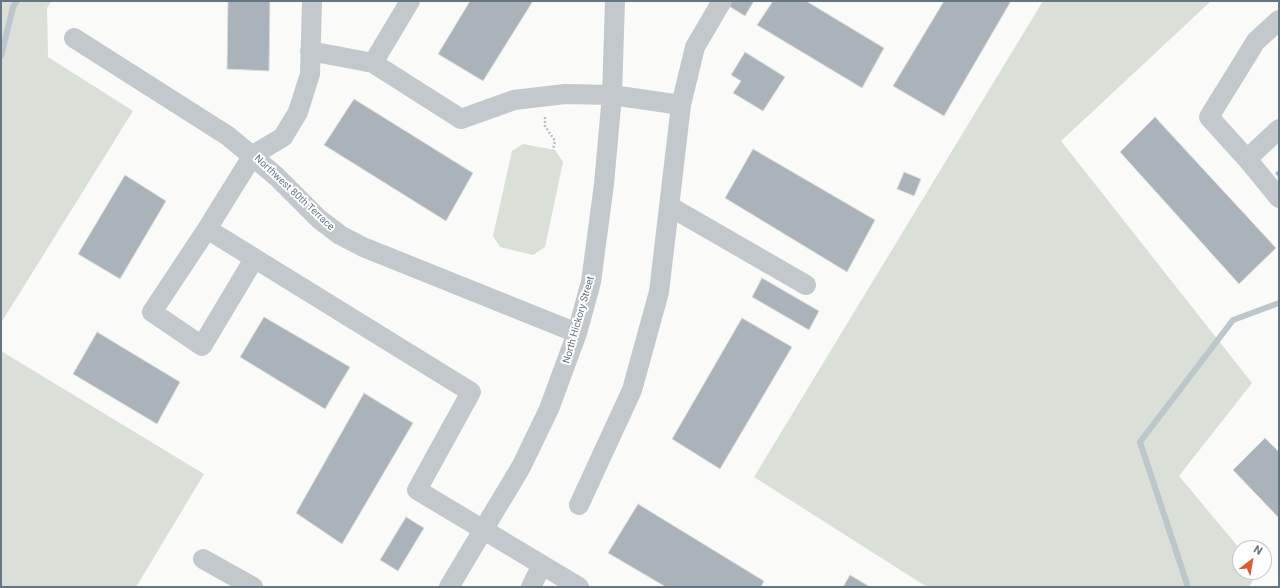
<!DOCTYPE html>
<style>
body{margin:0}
#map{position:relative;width:1280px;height:588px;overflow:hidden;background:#fafaf8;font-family:Roboto,sans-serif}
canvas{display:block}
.frame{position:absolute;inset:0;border:2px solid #657683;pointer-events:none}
.north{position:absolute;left:1232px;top:540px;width:40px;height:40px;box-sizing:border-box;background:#fff;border:1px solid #c1c8cd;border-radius:50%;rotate:31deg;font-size:11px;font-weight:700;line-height:16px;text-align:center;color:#657683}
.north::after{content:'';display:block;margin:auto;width:14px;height:18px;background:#e4572e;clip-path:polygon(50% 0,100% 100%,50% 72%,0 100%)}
</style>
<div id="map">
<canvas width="1280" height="588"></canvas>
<div class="frame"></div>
<div class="north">N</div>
</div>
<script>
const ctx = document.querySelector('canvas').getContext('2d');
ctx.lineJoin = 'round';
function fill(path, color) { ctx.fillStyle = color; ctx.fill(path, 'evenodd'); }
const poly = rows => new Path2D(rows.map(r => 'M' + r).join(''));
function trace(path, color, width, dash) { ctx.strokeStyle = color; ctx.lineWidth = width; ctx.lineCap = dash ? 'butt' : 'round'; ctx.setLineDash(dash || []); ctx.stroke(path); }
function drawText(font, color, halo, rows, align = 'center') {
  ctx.font = font + ' Roboto,sans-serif'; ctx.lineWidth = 4; ctx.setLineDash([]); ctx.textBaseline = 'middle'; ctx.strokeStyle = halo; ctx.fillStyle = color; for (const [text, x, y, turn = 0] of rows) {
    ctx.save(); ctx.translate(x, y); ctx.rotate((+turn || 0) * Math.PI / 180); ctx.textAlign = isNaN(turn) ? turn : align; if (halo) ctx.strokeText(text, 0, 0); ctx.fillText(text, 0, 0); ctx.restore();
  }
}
const green = poly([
 [1,1,52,1,47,8,48,57,133,111,1,323],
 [1043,1,1209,1,1209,3,1061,141,1252,383,1179,476,1240,549,1240,572,1258,572,1249,587,927,587,754,477],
 [523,144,555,150,563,162,545,247,533,255,500,247,493,236,512,151],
 [1,351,204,474,136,587,1,587]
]);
const stream = poly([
 [1,56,13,7,17,1],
 [1188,587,1140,442,1233,320,1279,303]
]);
const building = poly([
 [228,1,270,1,269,71,227,69,228,1],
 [470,1,533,1,483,81,438,54,470,1],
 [729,1,754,1,745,16,727,5,729,1],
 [773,1,806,1,884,48,862,88,757,25,773,1],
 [944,1,1011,1,944,116,893,86,944,1],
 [745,52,785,77,763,111,733,93,741,81,731,75,745,52],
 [354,99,473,173,446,221,324,145,354,99],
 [1155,117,1276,248,1239,284,1120,152,1155,117],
 [753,149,875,220,847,272,725,198,753,149],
 [1279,170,1279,178,1275,173,1279,170],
 [904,172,921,179,914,196,897,189,904,172],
 [125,175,166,201,120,279,78,254,125,175],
 [762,278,819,311,809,330,752,297,762,278],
 [264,317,350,367,325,409,240,357,264,317],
 [742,318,792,347,720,469,672,439,742,318],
 [97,332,180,382,157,424,73,374,97,332],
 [364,393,413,423,342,544,296,513,364,393],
 [1265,438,1279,452,1279,518,1233,470,1265,438],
 [638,504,764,581,761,587,666,587,608,553,638,504],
 [406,517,424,528,398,571,380,560,406,517],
 [850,575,870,587,843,587,850,575]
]);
const path = poly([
 [545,117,545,126,555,141,553,150]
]);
const minor = poly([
 [312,1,310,74,298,112,283,137,253,155,207,229,471,392,417,490,579,587],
 [1279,20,1256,41,1209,117,1247,159,1279,198],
 [74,38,228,136,276,176,319,219,340,235,363,247,577,333],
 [310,51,373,63,461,119,514,100,565,94,612,95,681,105],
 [373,63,410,1],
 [1247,159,1279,129],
 [669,206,806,285],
 [207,229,152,312,202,346,254,259],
 [579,505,632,390,659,292,681,105,695,47,722,1],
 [203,559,253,587],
 [449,587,521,467,549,409,577,333,591,282,604,184,612,95,615,1],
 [531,587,542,565]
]);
const streetNames = [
 ["Northwest 80th Terrace",294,193,43],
 ["North Hickory Street",579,320,-74]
];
fill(green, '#dadfd7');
trace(stream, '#bbc7cb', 6);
fill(building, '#aab3b9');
trace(building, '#dcdcda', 1);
trace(path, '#bbbfc2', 2.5, [2, 2]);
trace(minor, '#c3c8cc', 20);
drawText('10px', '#657683', '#fff', streetNames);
</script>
